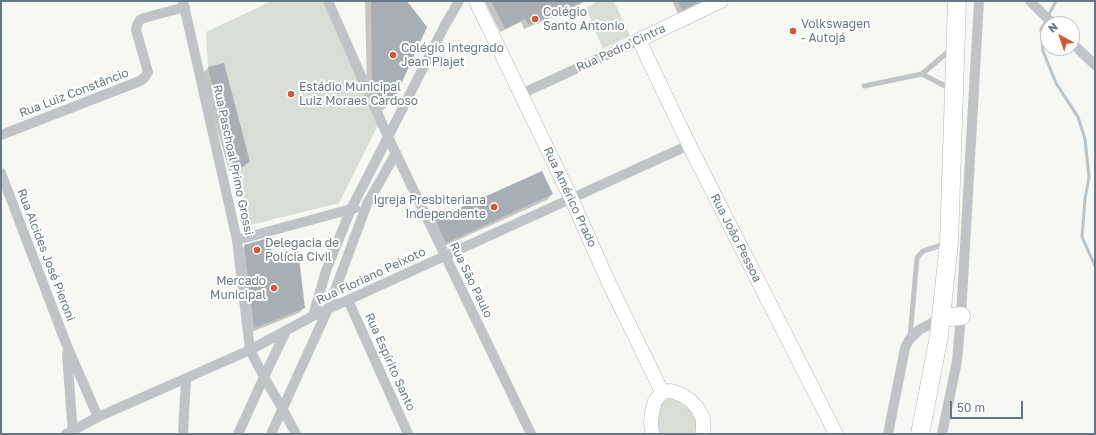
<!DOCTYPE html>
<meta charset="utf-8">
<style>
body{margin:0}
#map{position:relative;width:1096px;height:435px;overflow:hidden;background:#f7f7f4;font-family:"Golos Text",sans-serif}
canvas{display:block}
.frame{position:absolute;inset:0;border:2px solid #677783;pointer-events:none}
.north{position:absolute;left:1040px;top:16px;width:40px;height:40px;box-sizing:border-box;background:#fff;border:1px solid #c2c9cd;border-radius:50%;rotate:320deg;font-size:11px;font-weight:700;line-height:16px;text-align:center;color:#677783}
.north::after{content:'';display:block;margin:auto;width:14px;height:18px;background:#d85632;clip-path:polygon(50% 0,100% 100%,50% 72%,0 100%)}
.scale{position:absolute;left:950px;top:401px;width:73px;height:18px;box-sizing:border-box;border:2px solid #677783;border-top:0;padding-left:5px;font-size:12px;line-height:14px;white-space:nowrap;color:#677783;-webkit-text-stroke:3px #fff;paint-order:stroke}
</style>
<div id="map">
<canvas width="1096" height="435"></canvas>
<div class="frame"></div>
<div class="north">N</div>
<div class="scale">50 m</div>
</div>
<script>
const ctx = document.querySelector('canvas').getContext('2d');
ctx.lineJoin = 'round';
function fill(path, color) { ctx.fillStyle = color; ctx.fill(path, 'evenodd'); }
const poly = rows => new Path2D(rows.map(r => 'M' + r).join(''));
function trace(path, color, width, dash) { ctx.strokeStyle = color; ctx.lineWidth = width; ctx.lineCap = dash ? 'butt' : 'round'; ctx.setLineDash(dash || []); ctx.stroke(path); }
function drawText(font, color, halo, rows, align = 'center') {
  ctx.font = font + ' "Golos Text",sans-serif'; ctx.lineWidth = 4; ctx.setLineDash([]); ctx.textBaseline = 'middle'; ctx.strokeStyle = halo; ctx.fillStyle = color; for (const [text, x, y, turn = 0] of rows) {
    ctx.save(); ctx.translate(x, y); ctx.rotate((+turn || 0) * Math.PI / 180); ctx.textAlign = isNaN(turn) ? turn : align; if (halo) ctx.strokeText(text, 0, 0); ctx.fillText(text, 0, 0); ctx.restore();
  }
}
const green = poly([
 [272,1,326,1,380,121,339,203,250,225,208,67,206,32],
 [599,1,614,1,630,36,603,49,586,8],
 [670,397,675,397,698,415,699,434,659,434,656,427,660,404]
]);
const shadow = poly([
 [365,1,406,1,392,102,379,113,367,89],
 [485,1,586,1,565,12,524,29,521,22,500,32,485,2],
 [672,1,704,1,678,14],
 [223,64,249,162,243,167,229,171,202,74,208,68],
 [552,194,547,200,440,248,430,225,436,220],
 [245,246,272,259,304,308,299,313,249,333,239,251]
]);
const stream = poly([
 [1048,16,1056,1],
 [1046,21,1041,29,1043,51,1056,83,1078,117,1085,139,1089,177,1085,199,1082,237,1095,266]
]);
const building = poly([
 [371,1,407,1,427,27,393,102,385,108,372,83],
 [491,1,584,1,529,25,525,19,505,29],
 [678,1,701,1,682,10],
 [224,63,250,162,234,166,208,67],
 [542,171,553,194,446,243,435,219],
 [268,238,273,258,298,250,305,308,254,328,244,245]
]);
const lane = poly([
 [922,74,950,50],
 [864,86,922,74,951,89],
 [910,337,917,258,923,251,945,244]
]);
const street = poly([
 [183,1,237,240,250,350,264,377,282,408,296,434],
 [328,1,388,137,531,434],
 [1030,1,1053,24],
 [1072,43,1095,65],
 [521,94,639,40],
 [1,135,140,81,145,77,148,72,136,30,137,25,140,20,144,18,185,7],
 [1,173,67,346,98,417],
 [237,240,355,208],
 [348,300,408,434],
 [313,316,326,271,351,209,388,137,445,25,459,1],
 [67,354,73,434],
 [66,434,98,417,250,350,313,316,348,300,689,145],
 [183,434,186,379],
 [238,434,264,377,286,331],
 [271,434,328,309,367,204,396,153],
 [888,434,905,348,909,340,919,330,941,318],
 [942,434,957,361,961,316,979,1]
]);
const secondary = poly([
 [476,1,571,198,608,281,662,392],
 [721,1,639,40,689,145,836,434],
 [652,434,651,422,652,412,655,401,662,392,671,391,682,395,691,401,698,409,703,419,703,430,702,434]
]);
const highway = poly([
 [941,318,961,316],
 [920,434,939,336,949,243,957,1]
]);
const markers = [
 [535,19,4,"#d85632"],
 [793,31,4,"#d85632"],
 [393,55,4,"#d85632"],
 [291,94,4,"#d85632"],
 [494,207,4,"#d85632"],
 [257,250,4,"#d85632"],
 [274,288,4,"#d85632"]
];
const poiNames = [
 ["Colégio",543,12],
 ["Santo Antonio",543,26],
 ["Volkswagen",801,24],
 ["- Autojá",801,38],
 ["Colégio Integrado",401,48],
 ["Jean Piajet",401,62],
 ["Estádio Municipal",299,87],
 ["Luiz Moraes Cardoso",299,101],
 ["Igreja Presbiteriana",486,200,"right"],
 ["Independente",486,214,"right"],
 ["Delegacia de",265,243],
 ["Polícia Civil",265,257],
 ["Mercado",266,281,"right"],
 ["Municipal",266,295,"right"]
];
const streetNames = [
 ["Rua Pedro Cintra",621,48,-25],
 ["Rua Luiz Constâncio",74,93,-21],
 ["Rua Paschoal Primo Grossi",233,160,78],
 ["Rua Américo Prado",570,197,65],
 ["Rua João Pessoa",736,238,63],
 ["Rua Alcides José Pieroni",46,255,69],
 ["Rua Floriano Peixoto",371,276,-25],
 ["Rua São Paulo",471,280,64],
 ["Rua Espírito Santo",390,362,66]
];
fill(green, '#d8ddd5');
fill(shadow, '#0003');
trace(stream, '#b9c4c8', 3);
fill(building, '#a7afb4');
trace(secondary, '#b2b8bc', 15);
trace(highway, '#b3b7ba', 19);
trace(lane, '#c0c4c7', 5);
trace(street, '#c0c4c7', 10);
trace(secondary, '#fff', 14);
trace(highway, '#fff', 18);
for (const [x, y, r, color] of markers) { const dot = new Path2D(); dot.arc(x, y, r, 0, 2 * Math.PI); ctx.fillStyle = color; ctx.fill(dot); trace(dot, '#fff', 1.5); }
drawText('12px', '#677783', '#fff', poiNames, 'left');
drawText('12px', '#677783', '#fff', streetNames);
</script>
